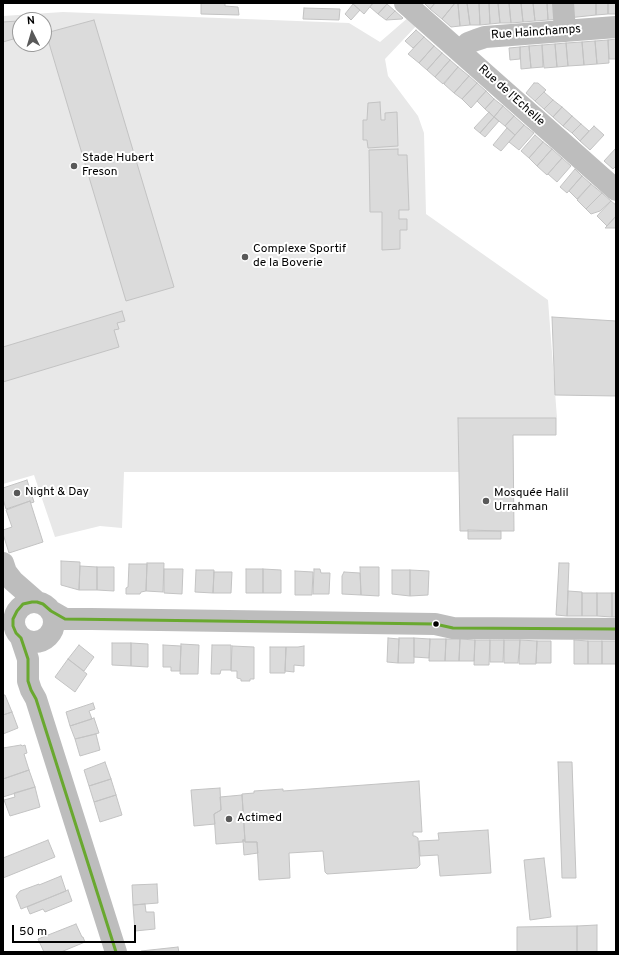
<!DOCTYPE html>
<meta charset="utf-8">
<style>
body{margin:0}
#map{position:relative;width:619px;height:955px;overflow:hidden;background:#fff;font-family:Overpass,sans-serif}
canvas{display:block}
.frame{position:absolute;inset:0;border:4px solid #000;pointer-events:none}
.north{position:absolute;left:12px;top:12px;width:40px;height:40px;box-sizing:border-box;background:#fff;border:1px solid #999;border-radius:50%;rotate:355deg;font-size:11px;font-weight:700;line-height:16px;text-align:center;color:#000}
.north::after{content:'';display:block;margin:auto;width:14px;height:18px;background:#595959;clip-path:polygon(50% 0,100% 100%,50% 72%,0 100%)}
.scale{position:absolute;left:12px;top:925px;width:124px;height:18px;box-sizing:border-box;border:2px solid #000;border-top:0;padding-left:5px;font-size:12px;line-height:14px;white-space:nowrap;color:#000;-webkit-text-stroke:3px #fff;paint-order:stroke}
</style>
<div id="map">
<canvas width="619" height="955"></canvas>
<div class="frame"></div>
<div class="north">N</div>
<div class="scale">50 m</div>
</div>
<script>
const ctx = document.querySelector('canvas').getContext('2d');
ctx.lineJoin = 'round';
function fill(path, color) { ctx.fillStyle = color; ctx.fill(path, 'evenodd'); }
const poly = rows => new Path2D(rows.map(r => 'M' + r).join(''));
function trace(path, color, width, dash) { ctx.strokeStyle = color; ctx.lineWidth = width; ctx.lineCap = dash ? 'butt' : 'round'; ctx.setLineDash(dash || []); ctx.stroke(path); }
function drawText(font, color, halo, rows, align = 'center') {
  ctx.font = font + ' Overpass,sans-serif'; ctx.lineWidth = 4; ctx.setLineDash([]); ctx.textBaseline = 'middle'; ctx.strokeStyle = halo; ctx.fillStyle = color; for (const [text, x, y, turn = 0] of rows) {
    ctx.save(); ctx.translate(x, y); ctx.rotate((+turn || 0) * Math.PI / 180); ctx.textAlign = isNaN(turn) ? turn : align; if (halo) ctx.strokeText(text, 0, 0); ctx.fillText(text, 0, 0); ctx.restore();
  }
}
const green = poly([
 [63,12,349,23,380,42,410,16,418,24,385,59,388,76,418,116,424,133,426,214,548,300,557,418,458,418,459,472,124,472,122,528,100,526,55,537,34,475,3,484,3,16],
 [20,20,44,20,44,44,20,44]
]);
const building = poly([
 [201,3,225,3,225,6,238,7,239,15,201,14,201,3],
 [354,3,373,3,364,14,353,4,354,3],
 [373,3,386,3,387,4,378,14,370,7,373,3],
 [424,3,435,3,430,9,424,3],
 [435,3,455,3,442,19,430,9,435,3],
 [455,3,458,4,460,26,451,27,442,19,455,3],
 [462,3,467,3,470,25,460,26,458,4,462,3],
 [467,3,479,3,480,25,470,25,467,3],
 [479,3,489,3,490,24,480,25,479,3],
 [489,3,498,3,500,23,490,24,489,3],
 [498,3,509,3,511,23,500,23,498,3],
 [509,3,521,3,523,22,511,23,509,3],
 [521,3,533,3,535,21,523,22,521,3],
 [533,3,547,3,548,20,535,21,533,3],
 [547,3,557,3,559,19,548,20,547,3],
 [567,3,596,3,596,15,568,18,567,3],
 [596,3,608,3,608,14,596,15,596,3],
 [608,3,616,3,616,14,608,14,608,3],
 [353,4,360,10,351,20,345,14,353,4],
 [387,4,395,11,386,20,378,14,387,4],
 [304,8,340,9,339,20,303,19,304,8],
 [395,11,403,18,402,19,386,20,395,11],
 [94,20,174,287,126,301,46,33,94,20],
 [18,21,20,26,20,37,3,42,3,22,18,21],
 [416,30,424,37,413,48,405,41,416,30],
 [424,37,434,46,419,63,408,54,424,37],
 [616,39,616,59,609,59,608,40,616,39],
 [608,40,609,63,597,64,595,41,608,40],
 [595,41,597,64,584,65,582,42,595,41],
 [582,42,584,65,568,66,566,43,582,42],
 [566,43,568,66,557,67,555,44,566,43],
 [555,44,557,67,544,68,542,45,555,44],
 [542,45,543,67,531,68,529,46,542,45],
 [434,46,442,53,427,70,419,63,434,46],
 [529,46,531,68,521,69,520,47,529,46],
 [520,47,520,59,510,60,509,48,520,47],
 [442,53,450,60,435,77,427,70,442,53],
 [450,60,458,67,443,84,435,77,450,60],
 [458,67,469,76,454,93,444,84,458,67],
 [469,76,477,83,462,99,454,93,469,76],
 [477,83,486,91,471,108,462,99,477,83],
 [534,83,538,83,546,90,535,101,526,93,534,83],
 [486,91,494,99,485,109,477,101,486,91],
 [544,92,553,100,544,109,535,101,544,92],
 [494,99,503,106,494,117,485,109,494,99],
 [553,100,562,107,553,117,544,109,553,100],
 [380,102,381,120,385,120,385,113,397,112,398,146,368,148,367,140,363,140,363,120,367,120,368,103,380,102],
 [503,106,514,116,505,126,494,117,503,106],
 [562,107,572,116,563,126,553,117,562,107],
 [489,112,494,117,480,133,474,128,489,112],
 [514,116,524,125,515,135,505,126,514,116],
 [572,116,581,124,572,133,563,126,572,116],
 [494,117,499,121,485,137,480,133,494,117],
 [581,124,589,131,580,141,572,133,581,124],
 [524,125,534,133,519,150,509,142,524,125],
 [594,126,604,135,590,150,580,141,594,126],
 [507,128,515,135,501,151,493,145,507,128],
 [535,135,543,142,529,158,521,151,535,135],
 [543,142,552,149,537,166,529,158,543,142],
 [616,148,616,166,613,169,604,161,616,148],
 [398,149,398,155,407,155,409,210,399,210,399,219,407,219,407,230,400,230,400,249,382,250,382,212,370,212,369,150,398,149],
 [552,149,562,158,547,175,537,166,552,149],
 [562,158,571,166,557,182,548,174,562,158],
 [575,169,582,176,567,193,560,187,575,169],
 [582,176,591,184,577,199,569,191,582,176],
 [591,184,602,193,586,209,577,200,591,184],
 [602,193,611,201,600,211,591,214,586,209,602,193],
 [611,201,616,205,616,216,607,226,597,216,611,201],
 [616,216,616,228,605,228,607,226,616,216],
 [122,311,125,321,117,323,119,329,114,330,119,347,3,382,3,347,122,311],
 [552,317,616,321,616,396,555,395,552,317],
 [458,418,556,418,556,435,513,435,514,531,460,531,458,418],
 [27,480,34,502,31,503,30,501,6,509,3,499,3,488,27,480],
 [30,501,43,542,9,553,3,534,3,530,12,527,6,510,30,501],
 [468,530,501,531,501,539,468,539,468,530],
 [61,561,80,562,79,590,61,585,61,561],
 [147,563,164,563,163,592,146,591,147,563],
 [559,563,569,563,567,616,556,615,559,563],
 [129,564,147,564,146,591,141,592,140,594,126,594,126,588,128,587,129,564],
 [80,566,97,567,97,590,79,590,80,566],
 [97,567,114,567,114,591,97,590,97,567],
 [360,567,379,567,379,596,361,595,360,567],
 [164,569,183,569,182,594,164,593,164,569],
 [246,569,263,569,263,593,246,593,246,569],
 [263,569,281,570,281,593,263,593,263,569],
 [314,569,320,569,321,573,330,573,329,594,313,594,314,569],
 [196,570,214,570,213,593,195,592,196,570],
 [392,570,410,570,410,596,392,594,392,570],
 [410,570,429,571,428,595,410,596,410,570],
 [295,571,313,572,312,595,295,595,295,571],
 [214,572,232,572,231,593,213,593,214,572],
 [344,572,360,573,361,595,342,594,342,576,344,572],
 [568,591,582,592,582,616,567,616,568,591],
 [582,593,597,593,597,616,582,616,582,593],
 [597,593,612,593,612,617,597,616,597,593],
 [612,593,616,593,616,617,612,617,612,593],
 [388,638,399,639,398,663,387,662,388,638],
 [399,638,414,638,414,663,398,663,399,638],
 [414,638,430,639,429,658,414,657,414,638],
 [430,639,446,639,445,661,429,661,430,639],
 [446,639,460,639,459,661,445,661,446,639],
 [460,639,475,640,474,661,459,661,460,639],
 [475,640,490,640,489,665,474,665,475,640],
 [490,640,504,640,503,662,490,662,490,640],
 [504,640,520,640,518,663,504,663,504,640],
 [520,640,537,641,536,664,519,664,520,640],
 [574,640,588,641,588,664,574,664,574,640],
 [537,641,551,641,551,663,536,663,537,641],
 [588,641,602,641,602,664,588,664,588,641],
 [602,641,616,641,616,664,602,664,602,641],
 [112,643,131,643,131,666,112,665,112,643],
 [131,643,148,644,148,667,131,666,131,643],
 [181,644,199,645,198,674,180,674,181,644],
 [79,645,94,657,84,671,68,659,79,645],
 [163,645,181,646,180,671,171,671,171,667,163,667,163,645],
 [212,645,231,645,231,670,221,670,220,674,211,674,212,645],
 [232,646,254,647,254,679,250,679,250,681,241,681,241,679,237,678,237,671,231,671,232,646],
 [304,646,304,666,294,665,294,672,285,671,286,647,298,647,304,646],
 [270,647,286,647,285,673,270,673,270,647],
 [68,659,87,674,75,692,55,677,68,659],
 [3,695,5,695,12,712,3,715,3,695],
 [93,703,95,709,89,711,92,719,70,726,66,712,93,703],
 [12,712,18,728,3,734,3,715,12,712],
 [94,718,99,733,75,739,70,726,94,718],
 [96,734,100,750,80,756,75,739,96,734],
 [21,745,22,746,25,745,27,753,24,754,29,770,3,779,3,748,21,745],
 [105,762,111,779,89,786,84,770,105,762],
 [558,762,572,762,576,878,562,878,558,762],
 [29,770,35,787,3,797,3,779,29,770],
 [111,779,116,795,94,802,89,786,111,779],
 [419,781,422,832,413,832,413,836,415,836,418,838,420,865,417,868,327,874,325,872,323,851,289,853,290,878,259,880,257,842,245,842,242,794,254,793,254,791,283,789,283,791,419,781],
 [35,787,40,807,10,816,4,800,15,797,14,793,35,787],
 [220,788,221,810,214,814,215,824,194,826,191,790,220,788],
 [116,795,122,815,100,822,94,802,116,795],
 [242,795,245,840,243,840,243,842,216,844,214,814,221,810,220,797,242,795],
 [488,830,491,873,440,876,438,855,420,856,419,841,439,840,438,833,488,830],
 [48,840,55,857,3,878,3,858,48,840],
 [243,840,245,840,245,842,257,842,258,853,244,855,243,840],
 [544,858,551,917,530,920,524,860,544,858],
 [61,876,66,891,21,909,16,896,20,891,39,884,39,885,61,876],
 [157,884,158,903,133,905,132,885,157,884],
 [68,890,72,901,45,912,43,909,30,914,27,907,68,890],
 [145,904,146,912,154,912,155,929,135,931,133,905,145,904],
 [76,924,82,937,83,937,85,942,61,952,44,952,38,939,76,924],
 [597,925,597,952,577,952,577,926,597,925],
 [577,926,577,952,517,952,517,927,577,926],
 [178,947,179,952,141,952,141,951,178,947]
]);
const minor = poly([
 [405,3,616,190],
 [563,3,565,31],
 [461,52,468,43,476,40,485,37,616,27],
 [3,563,6,572,13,581,37,602],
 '14 622a20 20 0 1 1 40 0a20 20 0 1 1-40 0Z',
 [51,611,65,619,91,619,435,624,453,628,616,629],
 [21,638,28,659,28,681,31,690,36,699,116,952]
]);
const bus1 = poly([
 [116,952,36,699,31,690,28,681,28,659,21,638,16,633,13,626,13,619,17,611,23,604,32,602,37,602,43,604,51,611,65,619,435,624,453,628,616,629]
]);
const markers = [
 [74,166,4,"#595959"],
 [245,257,4,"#595959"],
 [17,493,4,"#595959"],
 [486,501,4,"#595959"],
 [436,624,3.5,"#000"],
 [229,819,4,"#595959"]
];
const streetNames = [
 ["Rue Hainchamps",536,33,-4],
 ["Rue de l'Echelle",511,96,42]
];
const poiNames = [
 ["Stade Hubert",82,159],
 ["Freson",82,173],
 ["Complexe Sportif",253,250],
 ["de la Boverie",253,264],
 ["Night & Day",25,493],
 ["Mosquée Halil",494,494],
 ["Urrahman",494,508],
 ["Actimed",237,819]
];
fill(green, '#e8e8e8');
fill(building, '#dbdbdb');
trace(building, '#c3c3c3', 1);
trace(minor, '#bdbdbd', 22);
trace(bus1, '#69a82f', 3);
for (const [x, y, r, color] of markers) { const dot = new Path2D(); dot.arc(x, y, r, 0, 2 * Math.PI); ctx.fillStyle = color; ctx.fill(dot); trace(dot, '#fff', 1.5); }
drawText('12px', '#000', '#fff', streetNames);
drawText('12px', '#000', '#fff', poiNames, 'left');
</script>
